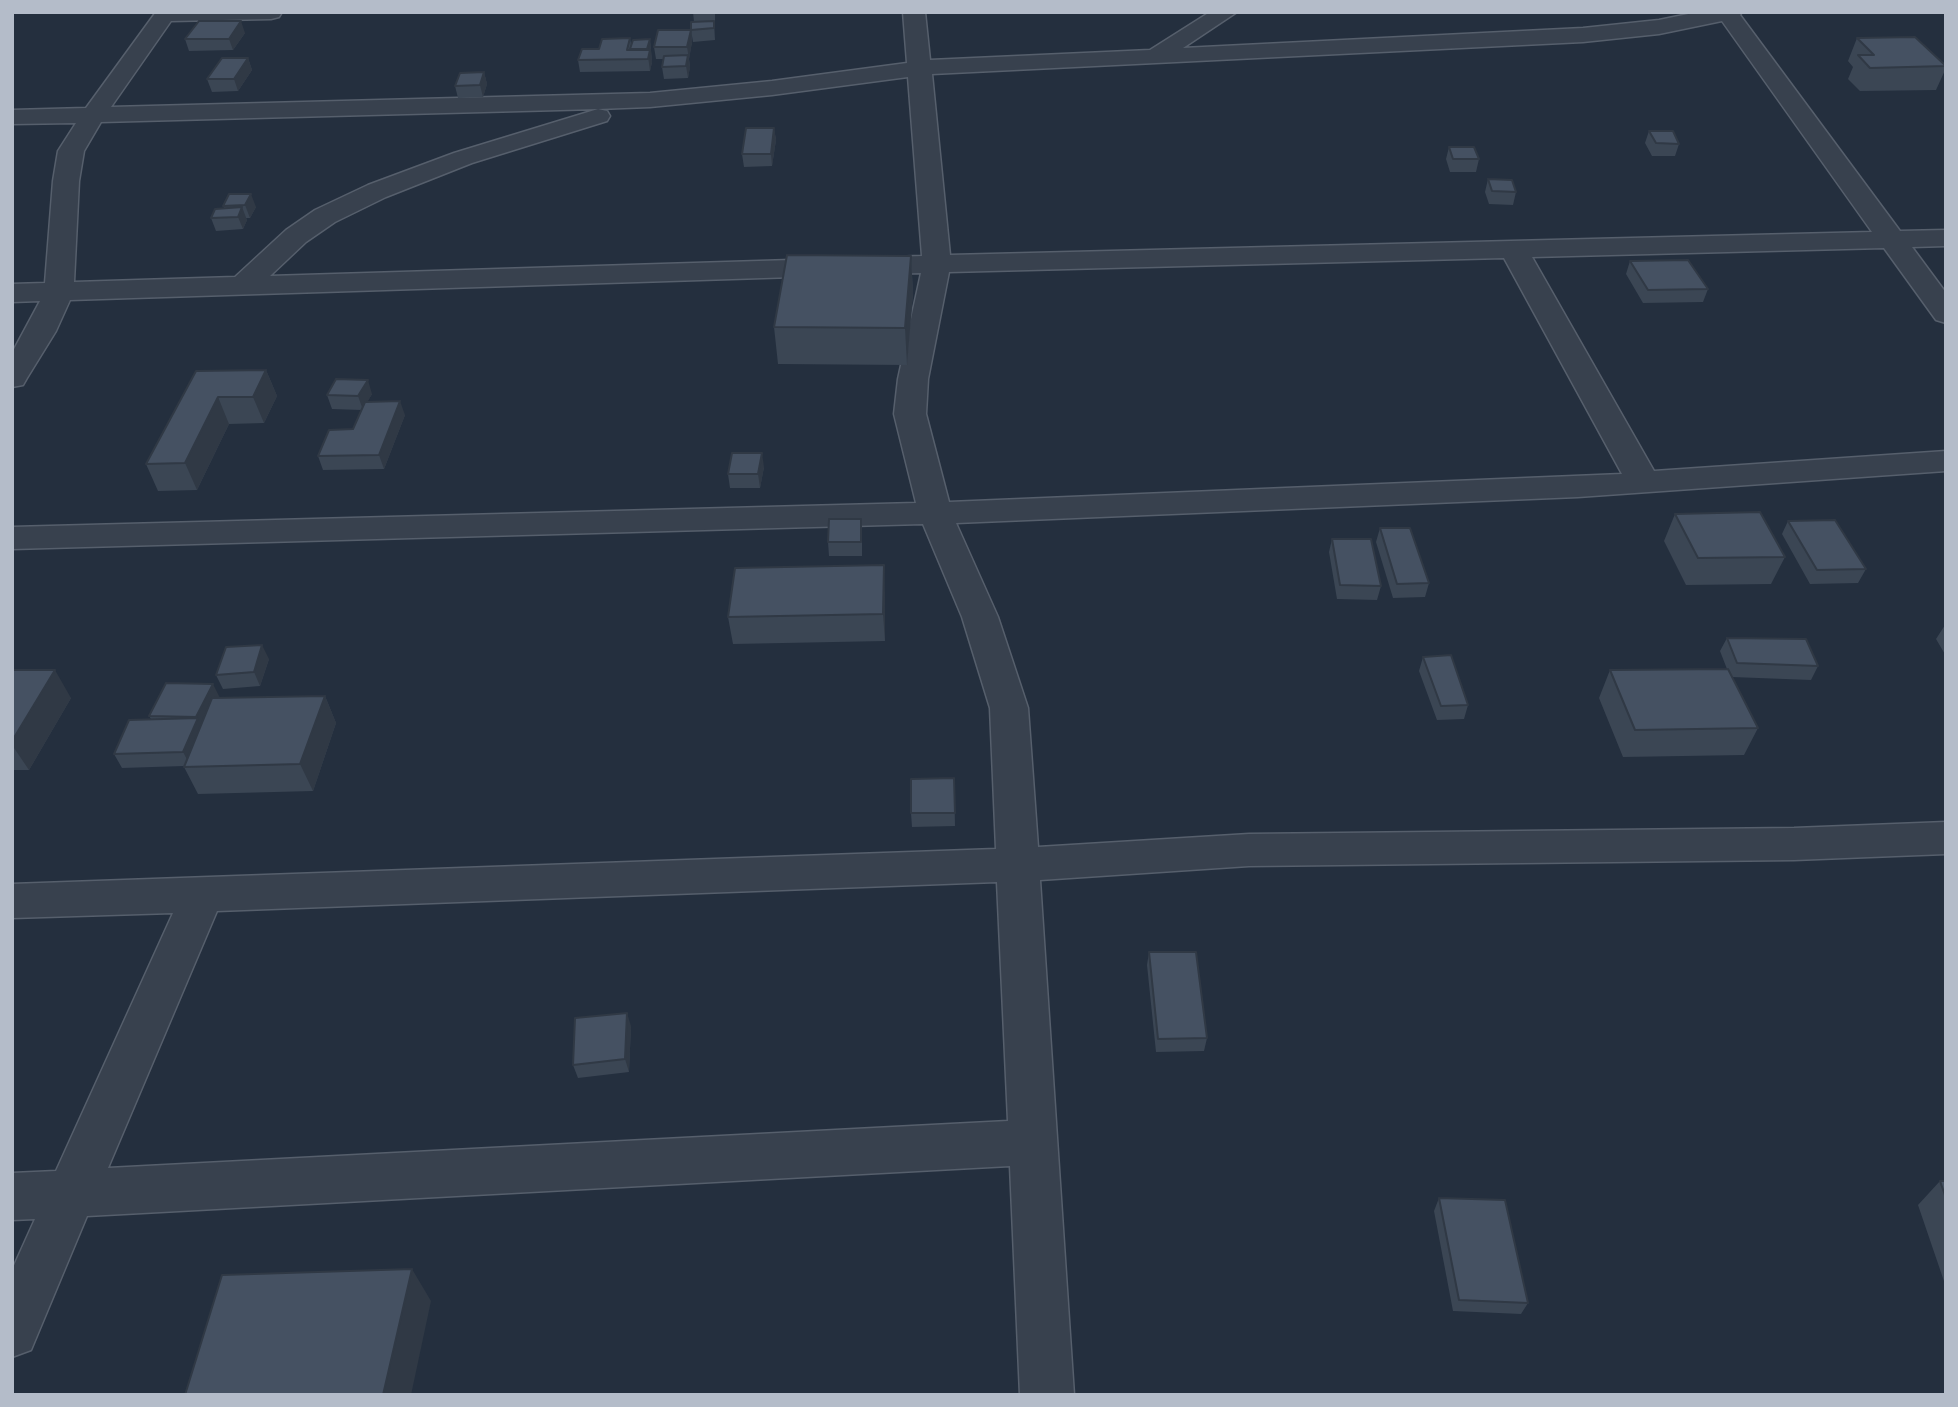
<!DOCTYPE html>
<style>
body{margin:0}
#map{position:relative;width:1958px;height:1407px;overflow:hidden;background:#242f3e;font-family:Rubik,sans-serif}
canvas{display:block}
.frame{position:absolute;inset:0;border:14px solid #b4bcc9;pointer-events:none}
</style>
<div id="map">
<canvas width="1958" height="1407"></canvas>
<div class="frame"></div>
</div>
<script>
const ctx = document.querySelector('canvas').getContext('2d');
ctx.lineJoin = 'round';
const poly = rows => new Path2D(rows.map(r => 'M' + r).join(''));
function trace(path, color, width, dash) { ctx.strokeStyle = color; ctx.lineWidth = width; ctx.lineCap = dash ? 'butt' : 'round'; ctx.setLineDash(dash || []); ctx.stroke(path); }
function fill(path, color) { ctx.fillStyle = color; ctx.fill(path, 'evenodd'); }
const minor = poly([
 [156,12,282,12,279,17,271,19,171,21,111,107,650,93,772,81,907,63,903,12,925,12,930,60,1150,50,1210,12,1237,12,1183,48,1583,28,1659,20,1698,12,1742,12,1740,15,1900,231,1946,230,1946,246,1912,247,1946,293,1946,323,1936,320,1884,248,1532,257,1654,471,1946,451,1946,471,1578,497,956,523,998,617,1028,708,1038,847,1249,834,1794,828,1946,822,1946,854,1794,860,1249,866,1040,880,1074,1395,1020,1395,1010,1166,87,1216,31,1350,12,1357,12,1270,35,1219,12,1220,12,1173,56,1171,173,913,12,918,12,884,996,849,990,708,962,617,923,524,12,549,12,527,916,503,894,414,898,379,921,273,70,300,56,331,27,378,23,385,12,387,12,353,40,301,12,302,12,284,45,283,53,181,58,151,76,123,12,124,12,110,86,108,156,12],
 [1722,21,1872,232,950,255,932,74,1583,42,1659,34,1722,21],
 [908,77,922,256,270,276,306,242,335,222,386,197,472,163,607,121,610,116,607,111,598,109,650,107,772,95,908,77],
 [598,109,454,153,368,185,315,210,286,230,235,277,74,282,79,181,84,151,101,122,598,109],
 [1504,258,1622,474,949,502,926,414,928,379,949,272,1504,258],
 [997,882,1008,1121,108,1168,217,911,997,882]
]);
const wall = poly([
 [693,12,715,12,715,21,694,22],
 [714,21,715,40,693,42,691,30],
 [691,30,692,42,689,59,690,67,688,78,664,79,662,67,664,59,656,59,654,47],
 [245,33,233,50,189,51,185,39],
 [630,38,631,44,650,39,652,62,650,71,580,72,578,60,599,49],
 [1857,38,1946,66,1946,68,1936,90,1860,91,1848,79,1853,67,1848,61],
 [248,58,252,70,238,91,212,92,207,79],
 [484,72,487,84,483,97,458,98,455,86],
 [774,128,776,140,772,166,744,167,742,154],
 [1649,131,1679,144,1675,156,1652,156,1645,143],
 [1449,147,1479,159,1476,172,1450,172,1446,159],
 [1488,179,1516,192,1513,205,1489,204,1485,192],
 [229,194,256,207,250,218,246,218,247,220,243,229,216,231,211,218,224,208,223,206],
 [911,256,913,293,907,365,778,364,774,327],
 [1630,261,1708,289,1703,302,1643,303,1626,274],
 [266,370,277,396,264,423,229,424,197,490,158,491,146,464,196,371],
 [372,394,367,402,405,415,384,469,323,470,318,456,353,429,361,410,332,409,327,395],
 [764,467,760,488,730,488,728,474],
 [1675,514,1785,557,1771,584,1686,585,1664,541],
 [1788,521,1866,569,1858,583,1810,584,1782,534],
 [1380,528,1429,583,1425,597,1393,598,1376,542],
 [862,533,862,556,829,556,828,542],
 [1332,539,1381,586,1377,600,1337,599,1329,552],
 [885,592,885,641,733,644,728,617],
 [1945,625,1946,625,1946,656,1936,639],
 [1727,638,1818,666,1811,680,1732,677,1758,728,1744,755,1623,757,1599,698,1610,670,1727,669,1720,651],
 [1423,657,1468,705,1464,719,1437,720,1419,671],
 [269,659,260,686,223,689,216,675],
 [12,670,71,698,29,770,12,770],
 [325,696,336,723,313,791,198,794,184,767,184,766,122,768,114,754,151,719,149,716,220,698],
 [954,778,955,826,912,827,911,813],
 [1149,952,1207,1038,1204,1051,1156,1052,1147,965],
 [631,1026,629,1072,578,1078,573,1065],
 [1940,1181,1946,1181,1946,1287,1918,1205],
 [1439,1198,1528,1303,1521,1314,1453,1311,1434,1211]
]);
const shadedWall = poly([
 [241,21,245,33,233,50,229,39],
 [691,30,692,42,689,59,687,47],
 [650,39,652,62,650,71,647,49],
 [688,55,690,67,688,78,686,66],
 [248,58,252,70,238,91,234,79],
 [484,72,487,84,483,97,480,85],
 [774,128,776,140,772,166,771,154],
 [251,194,256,207,250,218,245,205],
 [242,207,247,220,243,229,238,217],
 [911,256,913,293,907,365,905,328],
 [266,370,277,396,264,423,253,397],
 [368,380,372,394,363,410,358,396],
 [218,397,229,424,197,490,185,463],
 [400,401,405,415,384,469,379,455],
 [762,453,764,467,760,488,758,474],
 [884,565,885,592,885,641,883,614],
 [262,645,269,659,260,686,254,672],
 [55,670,71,698,29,770,12,745,12,741],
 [213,684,220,698,204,730,190,765,183,752,197,718,196,717],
 [325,696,336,723,313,791,300,764],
 [627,1013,631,1026,629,1072,625,1059],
 [412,1269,431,1301,411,1395,383,1395]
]);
const building = poly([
 [199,21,241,21,229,39,185,39,199,21],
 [714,21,714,28,691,30,691,22,714,21],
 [658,30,691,30,687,47,654,47,658,30],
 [1915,37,1946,66,1870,68,1858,55,1874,55,1857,38,1915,37],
 [630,38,627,50,650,50,648,59,578,60,582,49,599,49,602,39,630,38],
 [650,39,647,49,630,49,633,40,650,39],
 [688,55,686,66,662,67,664,56,688,55],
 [222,58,248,58,234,79,207,79,222,58],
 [484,72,480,85,455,86,460,73,484,72],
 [746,128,774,128,771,154,742,154,746,128],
 [1649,131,1673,131,1679,144,1656,143,1649,131],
 [1449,147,1474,147,1479,159,1453,159,1449,147],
 [1488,179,1512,180,1516,192,1492,191,1488,179],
 [229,194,251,194,245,205,223,206,229,194],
 [242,207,238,217,211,218,215,209,242,207],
 [787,255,911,256,905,328,774,327,787,255],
 [1688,260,1708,289,1648,290,1630,261,1688,260],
 [266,370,253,397,218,397,185,463,146,464,196,371,266,370],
 [336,379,368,380,358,396,327,395,336,379],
 [400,401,379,455,318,456,329,430,353,429,365,402,400,401],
 [732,453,762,453,758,474,728,474,732,453],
 [1760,512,1785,557,1698,558,1675,514,1760,512],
 [829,519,861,519,861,542,828,542,829,519],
 [1835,520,1866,569,1817,570,1788,521,1835,520],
 [1380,528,1410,528,1429,583,1397,584,1380,528],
 [1332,539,1371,539,1381,586,1340,585,1332,539],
 [884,565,883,614,728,617,735,568,884,565],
 [1727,638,1806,639,1818,666,1737,663,1727,638],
 [262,645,254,672,216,675,226,647,262,645],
 [1451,655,1468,705,1441,706,1423,657,1451,655],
 [1728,669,1758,728,1635,730,1610,670,1728,669],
 [12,670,55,670,12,741,12,670],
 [166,683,213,684,196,717,149,716,166,683],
 [325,696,300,764,184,767,212,698,325,696],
 [198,718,183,752,114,754,129,720,198,718],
 [954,778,955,813,911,813,911,779,954,778],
 [1149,952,1196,952,1207,1038,1158,1039,1149,952],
 [627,1013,625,1059,573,1065,575,1018,627,1013],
 [1940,1181,1946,1181,1946,1198,1940,1181],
 [1439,1198,1505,1200,1528,1303,1459,1300,1439,1198],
 [412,1269,383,1395,185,1395,222,1275,412,1269]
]);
trace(minor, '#565f6c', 3);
fill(minor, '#38414e');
fill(wall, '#3b4654');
fill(shadedWall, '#303945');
fill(building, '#455162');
trace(building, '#303945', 2);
</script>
